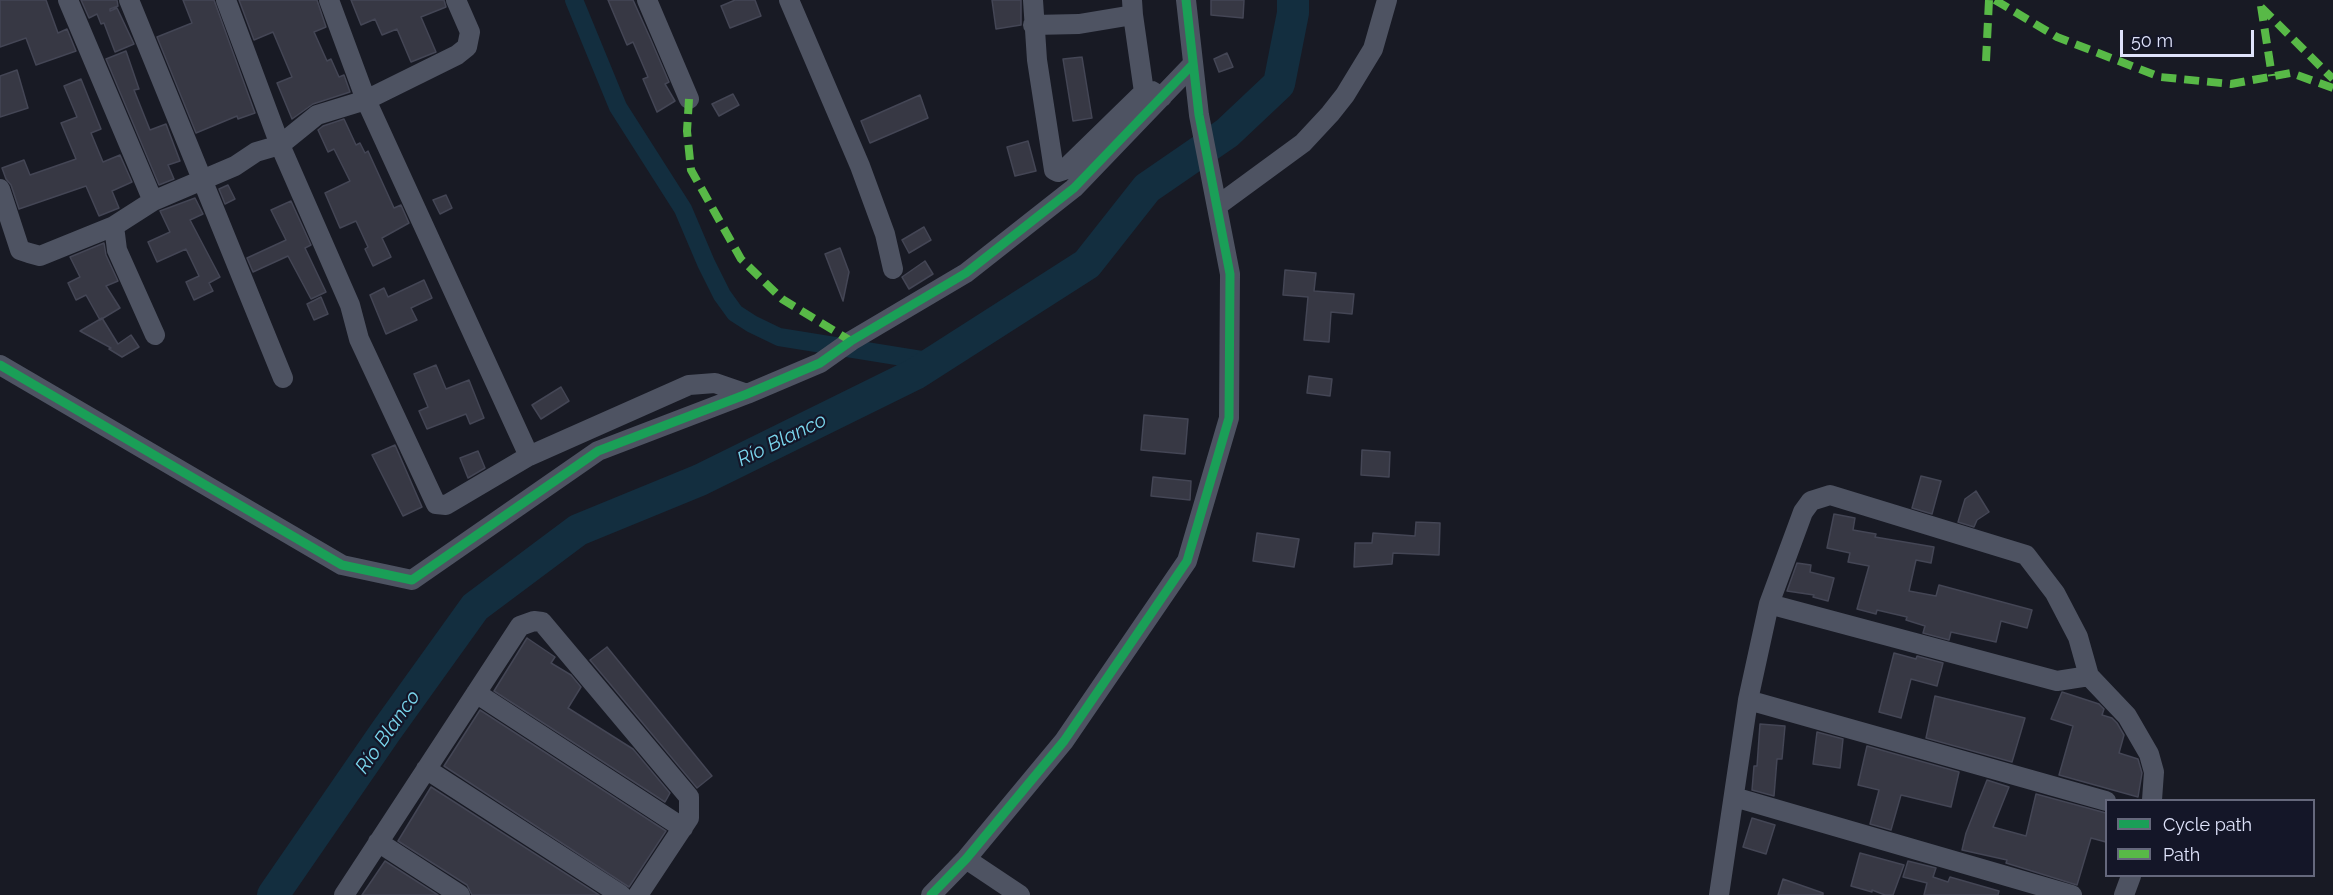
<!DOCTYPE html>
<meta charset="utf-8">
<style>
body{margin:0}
#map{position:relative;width:2333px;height:895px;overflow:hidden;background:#181a24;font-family:Raleway,sans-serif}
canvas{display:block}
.legend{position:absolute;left:2105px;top:799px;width:210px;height:78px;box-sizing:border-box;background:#141628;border:2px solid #65687c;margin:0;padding:8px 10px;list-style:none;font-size:18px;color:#dfe3fb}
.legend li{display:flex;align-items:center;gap:12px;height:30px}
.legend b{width:30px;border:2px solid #65687c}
.scale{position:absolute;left:2120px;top:30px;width:134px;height:27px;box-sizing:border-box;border:3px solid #dfe3fb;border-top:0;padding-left:8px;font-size:18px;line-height:21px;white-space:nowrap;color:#dfe3fb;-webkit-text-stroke:4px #141628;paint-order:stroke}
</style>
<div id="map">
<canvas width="2333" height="895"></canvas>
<ul class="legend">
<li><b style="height:8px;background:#1a9f57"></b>Cycle path</li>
<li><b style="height:8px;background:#58b947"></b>Path</li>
</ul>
<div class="scale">50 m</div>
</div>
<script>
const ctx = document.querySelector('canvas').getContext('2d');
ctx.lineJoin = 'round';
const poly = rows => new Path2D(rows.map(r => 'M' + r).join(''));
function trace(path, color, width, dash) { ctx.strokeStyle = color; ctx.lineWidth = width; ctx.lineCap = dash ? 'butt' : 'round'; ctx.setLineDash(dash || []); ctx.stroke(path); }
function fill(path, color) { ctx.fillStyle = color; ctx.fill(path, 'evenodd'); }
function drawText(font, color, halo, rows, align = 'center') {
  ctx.font = font + ' Raleway,sans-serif'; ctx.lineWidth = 4.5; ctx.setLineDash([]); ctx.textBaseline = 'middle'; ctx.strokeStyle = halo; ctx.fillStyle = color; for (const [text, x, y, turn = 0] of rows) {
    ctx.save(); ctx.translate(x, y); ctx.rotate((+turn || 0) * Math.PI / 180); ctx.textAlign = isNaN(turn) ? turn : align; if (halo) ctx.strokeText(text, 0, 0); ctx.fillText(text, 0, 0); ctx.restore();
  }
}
const canal = poly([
 [574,0,618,107,683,209,706,263,722,295,735,313,752,324,779,337,934,362]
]);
const river = poly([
 [273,895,386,731,475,607,578,530,700,480,915,374,1087,264,1147,188,1227,133,1279,84,1293,13,1293,0]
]);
const building = poly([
 [0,0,46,0,58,33,67,29,76,51,36,65,26,38,0,47,0,0],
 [81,0,117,0,118,6,110,9,110,11,117,8,134,44,115,52,104,23,101,24,97,14,89,18,81,0],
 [183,0,214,0,255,113,238,119,237,116,196,133,157,37,192,23,183,0],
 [239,0,317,0,326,27,314,32,327,61,331,59,339,77,344,75,350,92,313,104,292,119,277,83,292,77,273,32,254,40,239,0],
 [351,0,444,0,446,7,421,17,436,52,411,62,397,29,382,35,375,19,361,25,351,0],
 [608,0,633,0,651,40,669,82,665,84,675,101,657,112,643,79,648,77,633,42,627,45,608,0],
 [735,0,755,0,761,16,730,28,721,6,735,0],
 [992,0,1021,0,1021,25,996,29,992,0],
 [1211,0,1244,0,1243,18,1211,15,1211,0],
 [126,51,139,89,134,90,150,130,166,124,180,161,168,165,174,179,159,185,106,59,126,51],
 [1227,53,1233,67,1219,72,1214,59,1227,53],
 [1082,57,1092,118,1073,121,1063,59,1082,57],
 [17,70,28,108,0,117,0,76,17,70],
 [81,79,101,129,91,133,103,162,120,155,132,182,112,191,119,208,99,216,86,186,19,209,11,185,6,179,2,168,24,160,30,175,76,159,61,123,77,117,64,86,81,79],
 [733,94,739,105,719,116,712,104,733,94],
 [920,95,928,118,870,143,861,121,920,95],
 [344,119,356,145,360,143,365,153,368,151,394,208,401,205,409,223,382,238,391,257,373,266,365,249,368,247,356,221,340,228,325,193,350,181,334,149,328,152,318,130,323,126,344,119],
 [1028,141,1036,171,1015,176,1007,147,1028,141],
 [228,185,235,199,225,204,219,189,228,185],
 [446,195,452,208,440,214,433,200,446,195],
 [195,198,203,214,190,220,220,277,209,283,213,291,194,300,186,282,199,276,186,249,157,262,148,242,170,232,160,211,195,198],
 [291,201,311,245,305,248,326,292,311,299,288,256,253,272,247,258,286,240,271,210,291,201],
 [924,227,931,240,909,253,902,240,924,227],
 [104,243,106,255,118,281,106,286,120,308,100,320,86,295,76,300,68,283,80,277,70,257,104,243],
 [840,248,849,272,843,301,825,254,840,248],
 [925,261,933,274,909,289,902,277,925,261],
 [1285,270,1316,273,1314,291,1354,294,1352,314,1331,312,1329,342,1304,340,1308,297,1283,295,1285,270],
 [424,280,432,298,411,308,417,320,386,334,370,295,384,288,388,297,424,280],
 [321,297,328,314,314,320,307,304,321,297],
 [102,318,118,344,131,335,139,347,122,357,109,349,111,348,80,331,102,318],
 [436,365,446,389,469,380,484,418,470,424,466,414,427,429,419,411,428,407,414,374,436,365],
 [1309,376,1332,379,1330,396,1307,393,1309,376],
 [561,387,569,401,541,419,532,405,561,387],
 [1144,415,1188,419,1185,454,1141,450,1144,415],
 [395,445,422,507,403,516,372,455,395,445],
 [1362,450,1390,452,1389,477,1361,475,1362,450],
 [478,451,485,468,468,478,460,458,478,451],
 [1921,476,1941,481,1932,514,1912,508,1921,476],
 [1153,477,1191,481,1190,500,1151,496,1153,477],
 [1976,491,1989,512,1977,520,1974,527,1958,522,1965,499,1976,491],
 [1834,514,1855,518,1853,530,1876,534,1875,537,1934,547,1931,563,1916,560,1909,591,1936,596,1939,585,2032,610,2027,628,2001,621,1996,642,1951,632,1949,640,1923,633,1925,626,1906,620,1907,617,1877,610,1876,614,1857,609,1869,566,1848,562,1850,553,1827,548,1834,514],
 [1416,522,1440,523,1439,555,1393,553,1392,564,1354,567,1355,543,1372,543,1373,533,1415,536,1416,522],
 [1257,533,1299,539,1294,567,1253,561,1257,533],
 [1797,563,1811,565,1810,572,1834,578,1828,601,1813,597,1814,595,1787,591,1797,563],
 [527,638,555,657,551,663,571,675,581,687,568,708,633,749,670,793,665,802,494,691,527,638],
 [607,647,712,776,697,788,590,660,607,647],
 [1894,653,1916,659,1917,656,1943,663,1937,686,1911,679,1901,718,1879,712,1894,653],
 [2062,692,2099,704,2104,709,2102,715,2112,718,2117,723,2124,735,2119,753,2138,759,2142,773,2138,797,2059,775,2073,726,2051,719,2062,692],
 [1935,696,2025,718,2012,762,1926,738,1935,696],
 [480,710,666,831,629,887,444,766,480,710],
 [1760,724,1785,726,1782,759,1777,759,1774,796,1752,790,1754,766,1757,766,1760,724],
 [1817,732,1843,739,1840,768,1813,764,1817,732],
 [1867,746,1959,772,1951,807,1901,795,1891,830,1870,824,1879,790,1858,785,1867,746],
 [1987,780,2009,787,1993,827,2026,836,2036,794,2106,813,2106,842,2091,838,2077,885,2006,863,2007,860,1962,850,1966,833,1987,780],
 [431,787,599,895,472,895,467,885,398,841,431,787],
 [1752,818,1775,825,1766,854,1743,847,1752,818],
 [1860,853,1904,865,1893,895,1885,895,1872,890,1872,892,1851,886,1860,853],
 [385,861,438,895,362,895,385,861],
 [1908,861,1936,868,1933,877,1948,882,1950,877,1999,891,1998,895,1924,895,1927,883,1903,877,1908,861],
 [1783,879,1823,893,1823,895,1778,895,1783,879]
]);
const minor = poly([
 [68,0,153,201],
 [129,0,283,378],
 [226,0,280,145,350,305,359,339,436,504,446,505,529,456,689,385,715,383,747,394],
 [329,0,366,100,529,456],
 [647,0,689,99],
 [789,0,860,166,885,234,893,269],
 [1033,0,1037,60,1054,170,1058,172,1064,170,1144,92,1152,91,1162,97],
 [1133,15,1144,92],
 [1033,25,1079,24,1133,15,1132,0],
 [0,189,20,250,29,253,40,256,114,226],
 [1217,206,1303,143,1330,114,1345,95,1373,49,1387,0],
 [155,335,117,250,114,226,153,201,235,166,256,152,280,145,317,115,366,100,457,55,467,47,470,32,456,0],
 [0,365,342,565,412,580,598,451,747,394,820,363,851,341,966,273,1074,188,1193,64],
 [1769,604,2057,681,2089,676],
 [476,693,683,828],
 [1748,700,2106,801],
 [426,769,621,895],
 [1734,797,2072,895],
 [378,842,460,895],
 [966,859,1020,895],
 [344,895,520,626,534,621,542,622,689,797,689,818,638,895],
 [931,895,966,859,1064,741,1187,561,1229,418,1230,274,1199,115,1186,0],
 [1719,895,1748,700,1769,604,1803,512,1811,501,1830,495,2026,555,2055,593,2078,637,2089,676,2127,716,2149,754,2154,772,2152,800],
 [2124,895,2131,876]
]);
const quiet = poly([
 [1995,0,2057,37,2160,77,2231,84,2291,73,2333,88],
 [2261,6,2272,76],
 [2261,7,2333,79],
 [1986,61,1989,0],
 [689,99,687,131,691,170,741,259,782,299,851,341]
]);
const cycleway = poly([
 [0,365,342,565,412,580,598,451,747,394,820,363,851,341,966,273,1074,188,1193,64],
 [931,895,966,859,1064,741,1187,561,1229,418,1230,274,1199,115,1186,0]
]);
const waterNames = [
 ["Río Blanco",782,440,-26],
 ["Río Blanco",388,732,-55]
];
trace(canal, '#132e3f', 18);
trace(river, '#132e3f', 32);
fill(building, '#373844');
trace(building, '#444655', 1.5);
trace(minor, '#4e5362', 20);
trace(quiet, '#58b947', 8, [15, 8]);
trace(cycleway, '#1a9f57', 9);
drawText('italic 20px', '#7ad6ed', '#141628', waterNames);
</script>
